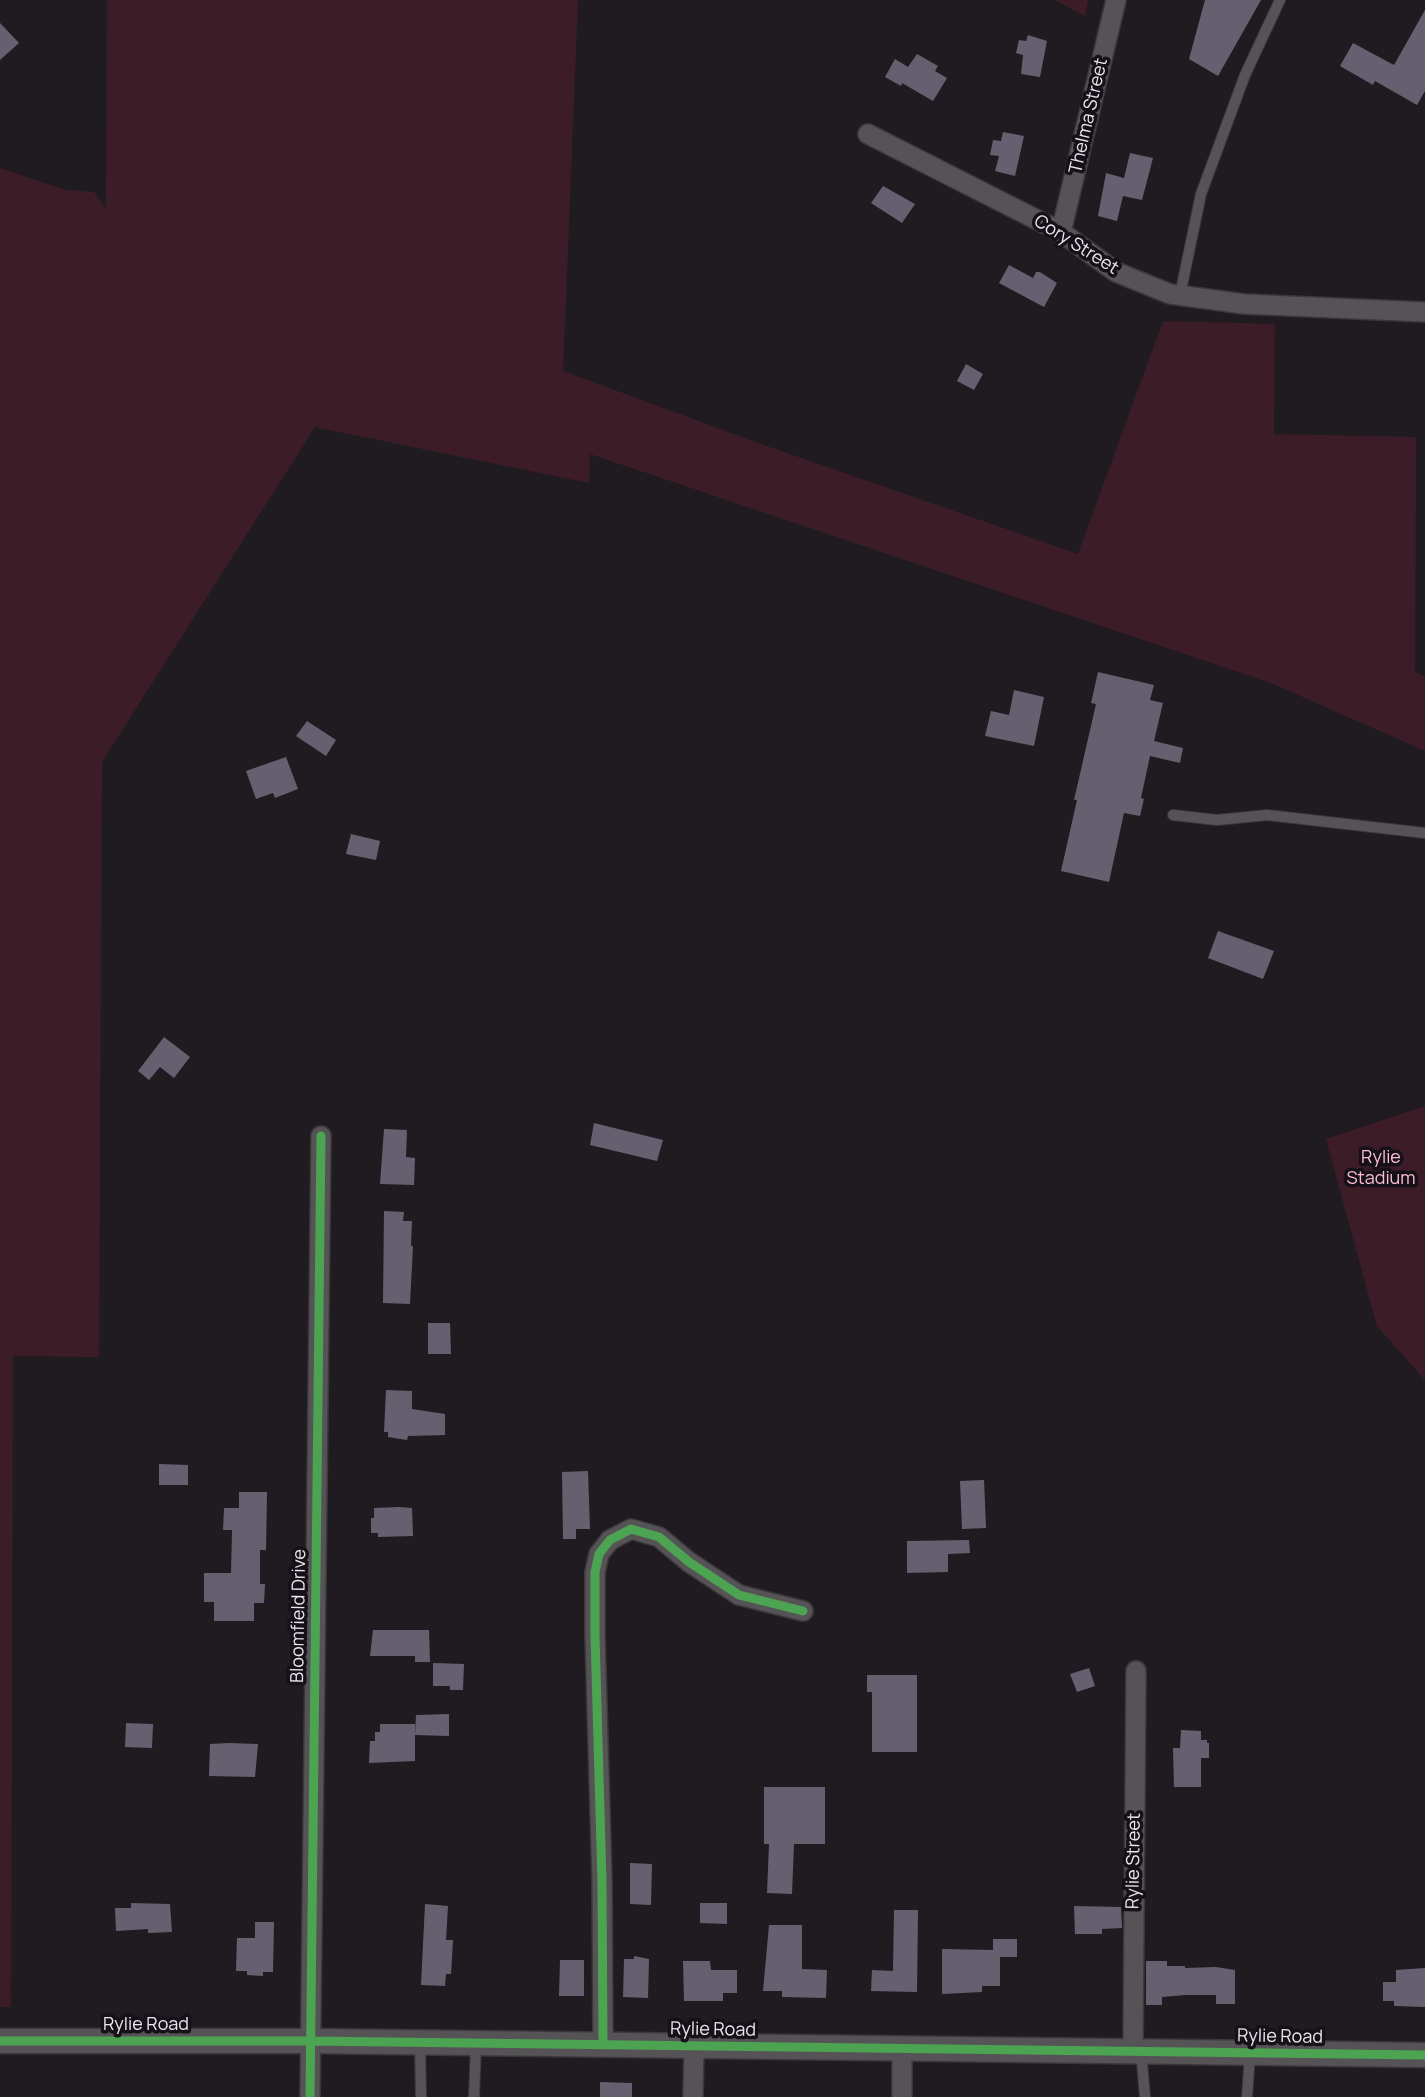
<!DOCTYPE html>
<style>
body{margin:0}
canvas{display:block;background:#1f1b20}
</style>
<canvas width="1425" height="2097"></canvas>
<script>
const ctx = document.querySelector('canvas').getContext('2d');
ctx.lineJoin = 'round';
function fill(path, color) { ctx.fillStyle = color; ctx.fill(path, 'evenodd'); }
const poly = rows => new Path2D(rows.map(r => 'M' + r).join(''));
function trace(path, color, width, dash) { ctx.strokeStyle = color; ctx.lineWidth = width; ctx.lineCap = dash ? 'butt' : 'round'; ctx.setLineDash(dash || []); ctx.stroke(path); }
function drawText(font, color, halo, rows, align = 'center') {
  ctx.font = font + ' Manrope,sans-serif'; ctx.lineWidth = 7; ctx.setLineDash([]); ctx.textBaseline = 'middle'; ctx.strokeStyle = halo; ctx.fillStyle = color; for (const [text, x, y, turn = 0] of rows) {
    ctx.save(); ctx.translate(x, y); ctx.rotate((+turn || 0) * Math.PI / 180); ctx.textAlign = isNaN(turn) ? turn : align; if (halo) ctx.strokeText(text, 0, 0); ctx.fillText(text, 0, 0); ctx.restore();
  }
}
const green = poly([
 [107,0,578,0,563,371,761,444,1078,554,1163,321,1275,324,1274,434,1416,437,1415,672,1425,677,1425,751,1271,683,590,454,589,483,315,427,102,762,99,1357,13,1356,11,2007,0,2007,0,168,66,190,94,192,106,209],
 [1055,0,1088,0,1085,16],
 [1425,1106,1425,1380,1377,1326,1326,1139]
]);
const building = poly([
 [1205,0,1261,0,1218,76,1189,59],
 [1425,10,1425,91,1417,105,1375,81,1373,85,1340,66,1353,43,1394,65],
 [0,23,19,43,0,60],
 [1028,35,1047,41,1040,77,1021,74,1023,55,1016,53,1019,40,1026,41],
 [917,54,938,66,935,71,947,78,933,101,902,83,901,86,885,77,895,59,908,67],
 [1003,132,1024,136,1015,176,995,171,999,156,990,155,993,140,1001,141],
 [1130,153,1153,158,1142,200,1123,196,1117,221,1098,216,1106,173,1124,178],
 [883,186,915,204,902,223,871,203],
 [1009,265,1033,278,1036,272,1040,272,1057,283,1044,307,999,283],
 [966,364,983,374,974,390,957,381],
 [1098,672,1154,685,1150,700,1163,703,1154,741,1183,748,1180,763,1150,756,1141,798,1144,799,1140,816,1124,813,1109,882,1061,871,1077,800,1074,800,1096,704,1091,703],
 [1014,690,1044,697,1034,746,985,736,991,711,1009,715],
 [307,721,336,740,326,756,296,736],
 [286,757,298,789,275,798,273,793,256,799,246,771],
 [351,834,380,841,376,860,346,854],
 [1218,931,1274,951,1263,979,1208,958],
 [164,1037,190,1057,174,1078,160,1067,149,1080,138,1071],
 [594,1123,663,1140,657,1161,590,1145],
 [384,1129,407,1130,406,1157,415,1158,414,1185,380,1184],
 [384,1211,404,1212,403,1221,412,1221,411,1246,413,1246,410,1304,383,1303],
 [428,1323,450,1323,451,1354,428,1354],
 [386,1390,412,1391,412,1409,445,1414,445,1435,408,1436,407,1440,388,1437,388,1432,384,1432],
 [159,1464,188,1465,188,1485,159,1485],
 [588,1471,590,1529,576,1529,576,1539,563,1539,562,1472],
 [984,1480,986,1528,962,1529,960,1481],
 [239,1492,267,1492,266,1550,260,1550,260,1584,265,1584,264,1603,254,1603,254,1621,214,1621,214,1602,204,1602,204,1573,231,1573,232,1530,223,1530,224,1508,239,1508],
 [399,1507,412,1508,413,1536,378,1537,378,1533,371,1533,371,1518,374,1518,374,1508],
 [969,1540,970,1553,948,1554,948,1572,907,1573,907,1541],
 [373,1630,429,1630,430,1662,415,1662,415,1656,370,1656],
 [433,1663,464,1664,463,1690,450,1690,450,1686,433,1686],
 [1089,1668,1095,1686,1077,1692,1070,1674],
 [867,1675,917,1675,917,1752,872,1752,872,1692,867,1692],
 [449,1714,449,1736,415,1735,416,1715],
 [126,1723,153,1724,152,1748,125,1747],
 [380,1724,415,1724,415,1761,369,1763,370,1741,375,1741,375,1732,380,1732],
 [1181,1730,1201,1731,1201,1740,1207,1740,1207,1743,1209,1743,1209,1758,1201,1758,1201,1787,1174,1787,1173,1748,1180,1748],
 [229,1743,258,1744,255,1777,209,1776,210,1744],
 [764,1787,825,1787,825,1844,794,1844,792,1894,767,1893,769,1844,764,1844],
 [630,1863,652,1864,651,1905,630,1904],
 [131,1903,170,1904,172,1932,148,1933,148,1929,116,1931,115,1908,131,1908],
 [700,1903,727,1903,727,1924,700,1923],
 [425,1904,448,1906,446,1940,453,1940,451,1974,446,1974,445,1986,421,1985],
 [1074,1906,1121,1907,1122,1928,1102,1929,1102,1934,1075,1934],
 [894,1910,918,1910,917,1992,871,1991,872,1970,893,1971],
 [255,1922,274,1922,273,1972,263,1972,263,1976,247,1975,247,1971,236,1971,237,1938,255,1938],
 [769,1925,802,1925,802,1969,827,1970,826,1998,782,1997,782,1991,763,1991],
 [993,1939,1017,1939,1017,1957,1000,1957,1000,1986,982,1986,982,1992,942,1994,942,1949,993,1950],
 [634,1956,649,1959,648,1998,623,1997,624,1959,634,1959],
 [560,1960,584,1960,584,1996,559,1996],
 [683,1961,710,1961,711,1970,737,1970,737,1993,723,1993,723,2001,684,2001],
 [1146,1961,1167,1961,1167,1966,1185,1966,1185,1968,1216,1967,1235,1970,1235,2004,1216,2004,1216,1995,1185,1995,1162,1997,1162,2005,1146,2005],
 [1425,1968,1425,2007,1394,2006,1394,2001,1383,2001,1383,1982,1396,1982,1396,1970],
 [600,2082,632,2083,632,2097,600,2097]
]);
const service = poly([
 [1180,295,1201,194,1245,75,1280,0],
 [1173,815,1217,820,1267,815,1425,833],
 [420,2043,421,2097],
 [1141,2051,1145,2097],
 [474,2097,476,2045],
 [1247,2097,1250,2053]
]);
const minor = poly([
 [868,134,1061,232,1116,272,1170,294,1244,304,1425,312],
 [1061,232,1116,0],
 [603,2044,602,1881,595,1636,595,1572,599,1554,610,1540,631,1529,659,1537,689,1562,739,1595,803,1611],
 [1133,2050,1136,1671],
 [310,2097,321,1136],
 [693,2097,694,2045],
 [902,2097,902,2049]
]);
const tertiary = poly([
 [0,2041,310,2041,1425,2055]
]);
const cycleway = poly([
 [0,2041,310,2041,1425,2055],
 [603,2044,602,1881,595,1636,595,1572,599,1554,610,1540,631,1529,659,1537,689,1562,739,1595,803,1611],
 [310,2097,321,1136]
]);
const streetNames = [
 ["Thelma Street",1089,116,-77],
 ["Cory Street",1076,245,32],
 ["Bloomfield Drive",299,1616,-89],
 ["Rylie Street",1134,1861,-89],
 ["Rylie Road",146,2025],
 ["Rylie Road",713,2030,1],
 ["Rylie Road",1280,2037,1]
];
const parkNames = [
 ["Rylie",1381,1158],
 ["Stadium",1381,1179]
];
fill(green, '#3c1d27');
fill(building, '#65606f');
trace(service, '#3b383c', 12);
trace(minor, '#3b383c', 22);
trace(tertiary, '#3b383c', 27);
trace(service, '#565356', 10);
trace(minor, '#565356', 19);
trace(tertiary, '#565356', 24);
trace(cycleway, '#4ca352', 9);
drawText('18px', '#ebe6ec', '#161019', streetNames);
drawText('18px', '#fcbfcf', '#161019', parkNames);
</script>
